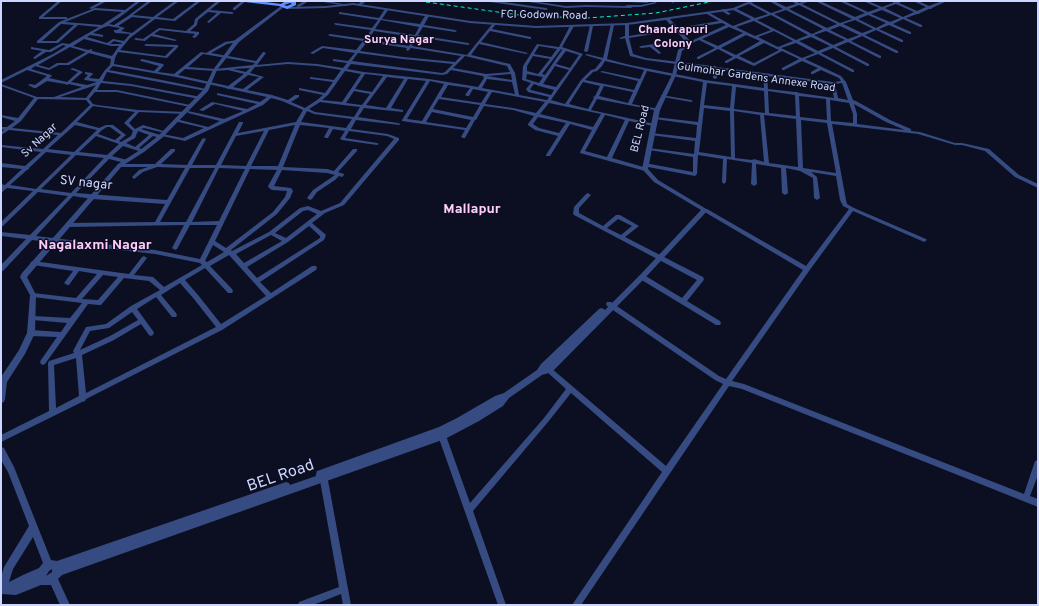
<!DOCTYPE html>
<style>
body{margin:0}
#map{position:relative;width:1039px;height:606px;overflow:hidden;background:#0c0f21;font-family:Overpass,sans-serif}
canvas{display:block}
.frame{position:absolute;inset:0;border:2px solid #ccd6ff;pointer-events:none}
</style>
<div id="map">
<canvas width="1039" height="606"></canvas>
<div class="frame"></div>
</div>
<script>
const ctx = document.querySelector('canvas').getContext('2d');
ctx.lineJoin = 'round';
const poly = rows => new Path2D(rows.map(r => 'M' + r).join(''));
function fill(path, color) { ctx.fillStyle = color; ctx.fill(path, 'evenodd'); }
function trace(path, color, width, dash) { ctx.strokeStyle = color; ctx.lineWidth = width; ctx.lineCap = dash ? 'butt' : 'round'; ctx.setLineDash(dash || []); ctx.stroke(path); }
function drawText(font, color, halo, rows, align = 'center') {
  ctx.font = font + ' Overpass,sans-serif'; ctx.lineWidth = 3; ctx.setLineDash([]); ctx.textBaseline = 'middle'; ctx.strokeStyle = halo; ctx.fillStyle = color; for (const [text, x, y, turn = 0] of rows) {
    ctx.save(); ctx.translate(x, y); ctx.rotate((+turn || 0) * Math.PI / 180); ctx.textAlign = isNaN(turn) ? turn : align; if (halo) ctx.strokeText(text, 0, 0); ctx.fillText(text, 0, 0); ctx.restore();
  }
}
const minor = poly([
 [58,1,62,1,43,17,67,17,67,19,39,19,39,17,58,1],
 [102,1,107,1,92,9,89,8,102,1],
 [137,1,141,1,120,17,109,24,114,25,128,16,148,1,152,1,133,15,153,17,175,1,179,1,157,17,173,19,197,1,201,1,175,21,155,19,130,38,120,50,165,56,174,47,146,46,144,45,146,44,178,45,178,47,167,58,118,52,115,58,114,64,154,71,159,66,141,61,140,60,142,59,163,64,164,65,158,72,174,74,201,52,206,53,225,42,237,40,238,40,238,42,227,44,211,53,256,61,263,52,264,52,266,53,257,65,288,62,317,64,343,68,347,63,333,61,333,59,348,61,355,53,323,48,313,54,310,53,322,46,356,50,363,41,330,36,328,35,330,34,365,39,371,30,336,25,334,24,335,23,372,28,378,20,340,14,339,14,339,12,379,18,385,9,386,9,388,10,382,19,420,24,425,16,427,15,429,16,424,25,455,30,457,31,455,32,423,27,418,35,468,43,470,44,468,45,417,37,412,46,467,55,493,23,494,23,496,24,492,29,531,37,531,39,530,39,490,31,481,42,528,53,526,54,479,44,471,55,510,64,515,73,519,95,547,100,549,97,528,92,526,89,531,83,522,80,523,66,537,44,559,47,570,26,572,25,574,26,562,47,583,54,551,100,565,104,581,80,591,70,595,69,599,64,602,60,585,55,587,54,603,58,611,24,614,25,607,59,630,65,705,80,764,88,763,75,717,69,717,78,715,79,713,78,713,69,646,60,630,56,625,38,621,39,619,38,625,36,625,24,627,23,629,24,629,36,719,21,707,14,706,13,708,12,733,26,751,19,733,10,733,8,735,8,755,18,768,14,749,4,748,3,750,2,771,13,783,9,769,1,774,1,786,7,796,4,791,1,796,1,799,3,805,1,810,1,802,4,840,23,852,19,815,1,820,1,855,17,865,13,839,1,844,1,868,12,879,8,863,1,868,1,882,7,893,3,893,1,903,1,899,3,917,11,926,7,913,1,918,1,929,6,942,1,947,1,932,8,931,9,929,9,920,13,919,14,917,14,906,18,922,25,922,27,920,27,903,19,893,24,911,32,911,34,909,34,889,25,879,29,903,40,903,42,901,42,876,30,865,35,898,51,898,53,896,53,862,36,851,41,881,56,881,58,879,58,848,42,836,47,869,64,869,66,867,66,833,48,821,53,854,70,854,72,852,72,818,54,805,59,841,76,846,82,853,100,856,101,890,120,911,129,911,131,920,132,955,143,962,143,989,149,1019,175,1038,184,1038,188,1015,177,985,151,962,145,955,145,918,134,832,124,846,200,847,204,854,208,926,239,927,240,924,242,922,241,853,211,809,271,732,381,744,384,1024,494,1035,461,1038,460,1038,475,1030,496,1038,499,1038,507,742,389,729,386,581,605,572,605,662,472,571,393,548,422,473,511,506,605,498,605,437,433,438,431,441,430,444,431,445,433,470,503,544,418,566,389,547,372,546,370,547,368,549,367,551,368,666,466,723,384,715,380,607,306,606,304,607,302,611,302,719,376,726,379,803,270,703,211,702,210,703,209,707,209,806,266,849,209,843,206,840,200,836,176,811,172,817,177,820,198,817,200,814,198,813,178,800,171,786,168,788,193,785,195,782,193,781,168,756,164,757,184,754,186,751,184,752,163,727,159,726,182,724,184,722,182,723,159,698,155,697,174,695,176,643,166,643,164,645,163,693,172,693,157,649,150,647,149,649,148,694,154,695,141,651,135,649,134,651,133,696,138,697,125,655,119,653,118,655,117,698,122,703,82,647,71,632,104,659,109,659,111,597,99,591,110,655,124,655,125,653,126,629,121,612,158,647,168,647,169,645,171,580,153,580,152,592,130,570,124,550,156,546,156,546,155,558,136,535,130,528,125,528,124,534,116,513,110,484,106,477,118,477,119,475,120,465,138,463,138,461,137,465,130,402,121,402,120,426,81,408,79,391,108,403,110,403,112,364,108,358,117,398,123,400,124,400,125,356,120,351,129,388,134,399,138,399,140,344,205,325,213,312,223,325,234,326,235,324,240,260,282,271,293,312,266,316,266,317,268,316,270,222,330,86,399,85,401,82,402,1,442,1,435,49,411,48,363,49,361,74,353,73,351,86,327,106,324,131,306,160,290,149,281,124,278,101,305,99,305,88,304,45,364,43,365,41,364,40,362,41,360,57,337,31,336,29,335,28,333,29,331,31,330,61,332,67,323,33,320,31,320,30,318,31,316,33,316,70,318,82,303,33,297,31,297,30,295,31,293,33,293,76,298,97,274,79,271,69,285,67,285,64,283,73,271,33,265,31,264,30,263,31,262,33,261,129,274,142,257,144,256,147,258,134,275,153,277,164,287,202,265,200,263,155,254,32,240,3,271,1,271,1,265,26,239,1,236,1,232,30,235,68,196,38,192,3,226,1,227,1,222,33,191,7,188,1,193,1,184,5,185,22,169,1,167,1,163,25,166,41,152,1,147,1,145,43,149,58,135,9,130,1,135,1,132,4,130,1,129,1,127,7,127,15,121,1,117,1,115,18,118,34,98,1,86,1,84,37,97,54,97,82,87,69,84,67,85,65,84,47,81,36,88,34,88,28,85,30,84,35,85,47,76,27,70,1,83,1,80,53,54,66,46,63,45,51,52,46,52,35,59,33,58,34,57,42,51,31,49,31,47,49,50,62,43,69,44,99,27,78,25,58,43,37,43,37,41,59,22,95,8,125,10,137,1],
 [896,4,914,12,903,17,885,8,896,4],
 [799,5,837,24,827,28,789,9,799,5],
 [95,10,122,12,102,25,65,22,95,10],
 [786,10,823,29,812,34,774,14,786,10],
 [882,10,900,18,890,22,871,14,882,10],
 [771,15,808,35,796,40,757,20,771,15],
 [868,15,886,23,876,28,858,19,868,15],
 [132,17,151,19,132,33,121,31,125,28,118,26,132,17],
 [381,20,419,27,415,35,375,29,381,20],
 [855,20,873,29,862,33,843,24,855,20],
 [754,21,771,30,755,36,736,27,754,21],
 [722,23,726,25,689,42,689,44,690,44,699,40,715,48,697,57,697,59,699,59,718,49,733,57,725,61,725,63,727,63,736,58,754,66,782,51,799,59,782,68,782,70,784,70,802,61,818,68,811,72,811,74,813,74,821,70,839,78,841,81,833,82,717,67,715,66,713,66,646,58,633,54,629,38,722,23],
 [61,24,74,25,56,41,42,41,61,24],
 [108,26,120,28,117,30,114,30,114,32,116,33,130,34,124,41,113,39,107,43,87,37,90,35,103,37,103,35,93,33,102,28,108,26],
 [840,26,859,35,848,39,830,30,840,26],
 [729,27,743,33,718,46,702,39,729,27],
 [374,31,413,37,409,46,368,40,374,31],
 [774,31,793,41,778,47,758,37,774,31],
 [826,31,845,40,833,45,814,35,826,31],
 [746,35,760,41,736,55,721,48,746,35],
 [811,37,830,46,818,51,799,41,811,37],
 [84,39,111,46,119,46,112,56,92,51,92,49,88,50,73,46,84,39],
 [114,41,122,43,121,44,110,44,114,41],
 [367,42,407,48,406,50,408,51,411,48,461,56,455,62,403,57,360,51,367,42],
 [764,43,779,50,754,63,739,56,764,43],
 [796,43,815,53,802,58,781,48,796,43],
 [539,46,557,49,551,57,534,54,539,46],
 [70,47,86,52,67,63,57,63,49,68,38,65,70,47],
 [561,49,562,50,545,75,542,74,561,49],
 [566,51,579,55,570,68,556,64,566,51],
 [89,53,111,59,110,65,105,70,99,79,89,78,93,74,92,73,85,72,85,74,88,75,84,79,85,80,97,82,87,85,71,82,83,72,73,68,70,69,78,72,67,82,49,78,52,76,51,75,31,69,35,66,49,70,59,65,69,65,89,53],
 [358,53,403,59,453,64,445,72,442,73,352,61,358,53],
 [203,54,255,63,253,65,215,69,188,67,203,54],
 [465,56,507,66,510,72,486,74,453,68,465,56],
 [533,56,550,59,538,74,527,71,527,66,533,56],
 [605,61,644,70,640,79,602,71,600,72,638,81,634,90,585,80,593,72,597,71,602,66,605,61],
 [288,64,317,66,341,70,334,80,310,77,310,79,311,79,333,82,325,93,299,88,299,90,323,95,317,100,305,108,291,102,299,97,299,95,295,95,288,100,272,95,247,90,264,77,250,73,255,67,288,64],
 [351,64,442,75,447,74,451,70,483,76,484,78,478,87,429,79,364,72,347,69,351,64],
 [113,66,176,77,226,88,228,89,230,89,267,97,260,102,217,93,217,95,257,104,247,109,212,102,199,110,203,111,215,104,243,111,224,119,188,111,188,113,220,121,208,127,176,119,174,120,174,121,204,128,183,138,162,134,160,134,160,135,141,129,144,128,165,133,167,132,143,125,135,129,129,123,139,112,184,114,186,114,186,112,138,110,97,105,93,104,89,99,95,92,117,92,190,107,192,106,190,105,117,90,97,90,101,83,131,86,199,99,201,98,201,97,131,84,103,81,103,80,107,72,206,91,208,90,206,89,167,81,109,70,113,66],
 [555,66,569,70,556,87,543,84,555,66],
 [250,68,246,72,233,69,250,68],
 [185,69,215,71,228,70,244,74,228,86,178,75,185,69],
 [345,71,361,74,342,102,322,100,328,95,345,71],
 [365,74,383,76,372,92,355,89,365,74],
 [511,74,512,80,487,76,511,74],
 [527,74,543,77,539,83,526,79,527,74],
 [248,75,259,77,243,89,233,87,248,75],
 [767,76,831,84,834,98,799,93,797,92,795,92,768,89,767,76],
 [387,77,404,79,386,108,366,105,387,77],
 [487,79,512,82,515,94,482,88,487,79],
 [430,81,444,84,422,121,407,119,430,81],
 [583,82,600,86,595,96,593,97,594,98,588,109,569,104,583,82],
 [707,83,732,86,730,108,704,105,707,83],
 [842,83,848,100,838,98,835,84,842,83],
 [534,84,539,86,554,90,551,95,531,90,530,89,534,84],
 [96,85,86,98,60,97,96,85],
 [448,85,470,88,465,95,467,96,469,96,473,89,488,92,481,103,441,97,448,85],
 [604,86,633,92,628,103,599,96,604,86],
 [736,87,764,91,765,113,734,109,736,87],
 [354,91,370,94,362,105,346,103,354,91],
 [768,91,795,95,796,116,769,113,768,91],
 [492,92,545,102,536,113,513,108,485,104,492,92],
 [799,96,826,99,827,120,800,117,799,96],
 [271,98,282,101,303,110,296,122,238,133,243,123,243,122,239,122,216,165,192,165,206,139,204,138,202,139,187,165,161,164,175,151,175,149,171,149,155,164,118,164,118,166,120,167,148,167,139,170,132,177,134,179,143,172,157,167,185,168,167,200,76,193,109,159,125,163,127,162,127,160,112,156,123,146,142,152,144,151,144,150,139,148,153,136,160,138,162,138,162,136,185,141,263,105,271,98],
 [38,99,86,100,90,105,61,133,12,128,21,121,38,99],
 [439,99,480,105,473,117,433,109,439,99],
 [830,100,849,103,853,114,853,123,831,121,830,100],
 [320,102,343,105,360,107,354,117,315,112,309,109,320,102],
 [549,103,601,114,593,127,540,114,549,103],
 [854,104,886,122,905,130,857,124,857,114,854,104],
 [93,106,135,112,124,123,133,131,131,136,121,142,119,141,126,135,113,125,106,125,99,128,77,122,93,106],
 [704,108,730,111,731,157,699,152,704,108],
 [307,111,314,114,352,119,346,128,301,122,307,111],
 [734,111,760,115,764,162,754,159,752,160,735,158,734,111],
 [432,112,471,120,466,128,426,122,432,112],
 [605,115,625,120,607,157,585,151,605,115],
 [764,115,796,119,798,167,769,163,764,115],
 [538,117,566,123,559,133,539,128,533,124,538,117],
 [801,120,827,123,836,173,803,168,801,120],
 [75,125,97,130,74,152,48,149,75,125],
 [295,125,278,166,251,166,269,130,295,125],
 [300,125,329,128,324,137,326,138,328,138,333,129,345,131,340,139,342,140,377,145,379,144,377,143,345,138,349,131,387,136,394,139,340,203,321,211,308,206,300,208,269,232,232,251,231,250,277,214,290,198,293,191,291,188,274,186,282,170,327,173,335,175,313,190,307,198,310,200,312,199,317,192,335,180,339,176,342,177,344,175,344,174,338,172,357,151,357,149,353,149,334,171,327,169,283,167,300,125],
 [107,127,110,127,121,135,115,140,98,134,102,130,107,127],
 [138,131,149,135,135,147,126,143,135,138,138,131],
 [264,131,246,166,221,165,236,136,264,131],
 [96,136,119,144,107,155,79,152,96,136],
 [46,152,71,155,36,189,10,185,27,170,29,169,29,168,46,152],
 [76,155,104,158,71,193,41,189,76,155],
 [190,168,215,168,186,222,160,222,190,168],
 [219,168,245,169,219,221,192,222,219,168],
 [250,169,277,170,268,186,269,188,272,190,287,191,285,197,273,212,226,248,215,241,250,169],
 [73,196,92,199,165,204,155,222,68,223,65,225,68,227,184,225,172,248,175,250,177,249,190,225,217,225,200,259,155,250,36,236,73,196],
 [308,210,317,214,286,238,275,233,303,211,308,210],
 [309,226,320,236,320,238,257,278,247,267,288,242,309,226],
 [271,235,282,241,244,263,236,254,271,235],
 [213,245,224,252,207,262,205,261,213,245],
 [229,255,266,296,221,324,198,295,185,280,205,268,228,293,232,293,233,291,232,289,210,266,229,255],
 [103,275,118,277,98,300,82,299,103,275],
 [180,283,194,299,216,327,86,393,82,355,114,340,141,324,149,335,151,336,153,335,154,333,153,331,137,309,156,297,172,317,176,317,177,315,176,313,161,295,180,283],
 [132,312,138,320,110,336,80,350,90,331,109,328,132,312],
 [76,358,79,396,56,408,54,365,76,358],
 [217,1,221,1,210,10,232,12,234,13,232,14,221,13,209,23,207,22,208,21,217,13,208,12,198,20,197,25,190,31,199,32,199,34,195,38,192,37,195,34,160,30,154,34,177,40,175,41,151,36,145,41,136,40,134,39,136,38,143,39,159,28,186,31,194,24,195,19,217,1],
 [242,1,246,1,235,10,233,10,233,8,242,1],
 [304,1,309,1,299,7,296,6,304,1],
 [318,1,327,1,348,5,346,6,318,1],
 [362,1,374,1,372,2,365,2,360,6,358,6,358,4,362,1],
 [488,1,497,1,546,8,548,9,546,10,490,2,488,1],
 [523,1,532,1,566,6,586,5,625,6,627,5,641,5,655,2,657,3,641,7,633,7,631,8,586,7,566,8,523,1],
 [627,1,647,1,649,2,647,3,629,2,627,1],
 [671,1,675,1,675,2,672,3,671,1],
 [722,9,724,9,731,14,728,15,722,11,722,9],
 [590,25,593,26,588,51,586,52,584,51,590,25],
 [687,39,688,39,688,41,654,46,661,53,659,54,650,47,641,48,639,47,641,46,687,39],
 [661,95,691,100,693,101,691,102,663,97,661,96,661,95],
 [588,193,591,195,579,208,579,213,603,226,616,215,620,215,639,226,625,237,703,277,704,279,703,281,687,301,720,321,721,323,720,325,716,325,640,279,639,277,640,275,644,275,682,298,697,280,574,215,573,214,574,207,586,194,588,193],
 [618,219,632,226,621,235,607,228,618,219],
 [323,471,326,472,327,475,351,605,343,605,341,594,313,605,298,605,299,602,339,587,319,475,320,472,323,471]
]);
const tertiary = poly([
 [750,1,756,1,734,10,670,19,692,43,682,51,676,75,660,110,648,169,658,180,708,210,644,279,552,372,542,375,509,398,503,406,479,421,445,439,62,575,58,579,70,605,60,605,51,585,41,585,16,595,1,594,1,577,4,567,29,526,8,472,1,460,1,447,4,448,14,467,51,560,57,561,286,482,289,483,290,485,316,476,316,474,317,471,320,470,439,427,457,418,495,396,504,393,537,370,541,364,599,309,602,308,605,310,640,275,701,210,654,182,642,169,654,110,672,75,678,50,687,43,666,20,627,25,536,28,470,23,353,5,326,8,287,9,285,8,286,7,326,6,353,3,470,21,536,26,627,23,733,8,750,1],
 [33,537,43,563,39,568,23,575,9,582,13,569,33,537],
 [52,569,52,572,46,576,49,571,52,569],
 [281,6,284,7,239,42,217,70,208,91,162,138,144,152,122,166,27,277,36,295,35,333,25,354,7,382,5,399,4,402,1,403,1,377,19,350,27,333,30,295,20,277,22,273,118,164,140,150,158,136,204,89,213,70,235,40,281,6]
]);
const secondary = poly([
 [243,1,258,1,281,4,284,2,292,1,296,2,296,5,287,9,279,6,245,2,243,1],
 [290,3,292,4,287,6,284,5,290,3]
]);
const rail = poly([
 [419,1,526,16,587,18,656,13,714,1]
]);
const farStreetnames = [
 ["FCI Godown Road",544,16,1],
 ["Gulmohar Gardens Annexe Road",756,78,8],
 ["BEL Road",641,129,-76],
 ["Sv Nagar",40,141,-43]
];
const farNeighbourhoodnames = [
 ["Chandrapuri",673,31],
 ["Colony",673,45],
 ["Surya Nagar",399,41]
];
const streetNames = [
 ["SV nagar",86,184,6]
];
const neighbourhoodNames = [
 ["Mallapur",472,210],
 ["Nagalaxmi Nagar",95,246]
];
const nearStreetnames = [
 ["BEL Road",281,477,-19]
];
fill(minor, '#364b81');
fill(tertiary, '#364b81');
fill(secondary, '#6390ff');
trace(rail, '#00f7c2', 1, [4, 3]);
drawText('11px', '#ccd6ff', '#0c0f21', farStreetnames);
drawText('bold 12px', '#ffcefd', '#0c0f21', farNeighbourhoodnames);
drawText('13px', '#ccd6ff', '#0c0f21', streetNames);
drawText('bold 14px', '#ffcefd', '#0c0f21', neighbourhoodNames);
drawText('16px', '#ccd6ff', '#0c0f21', nearStreetnames);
</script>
